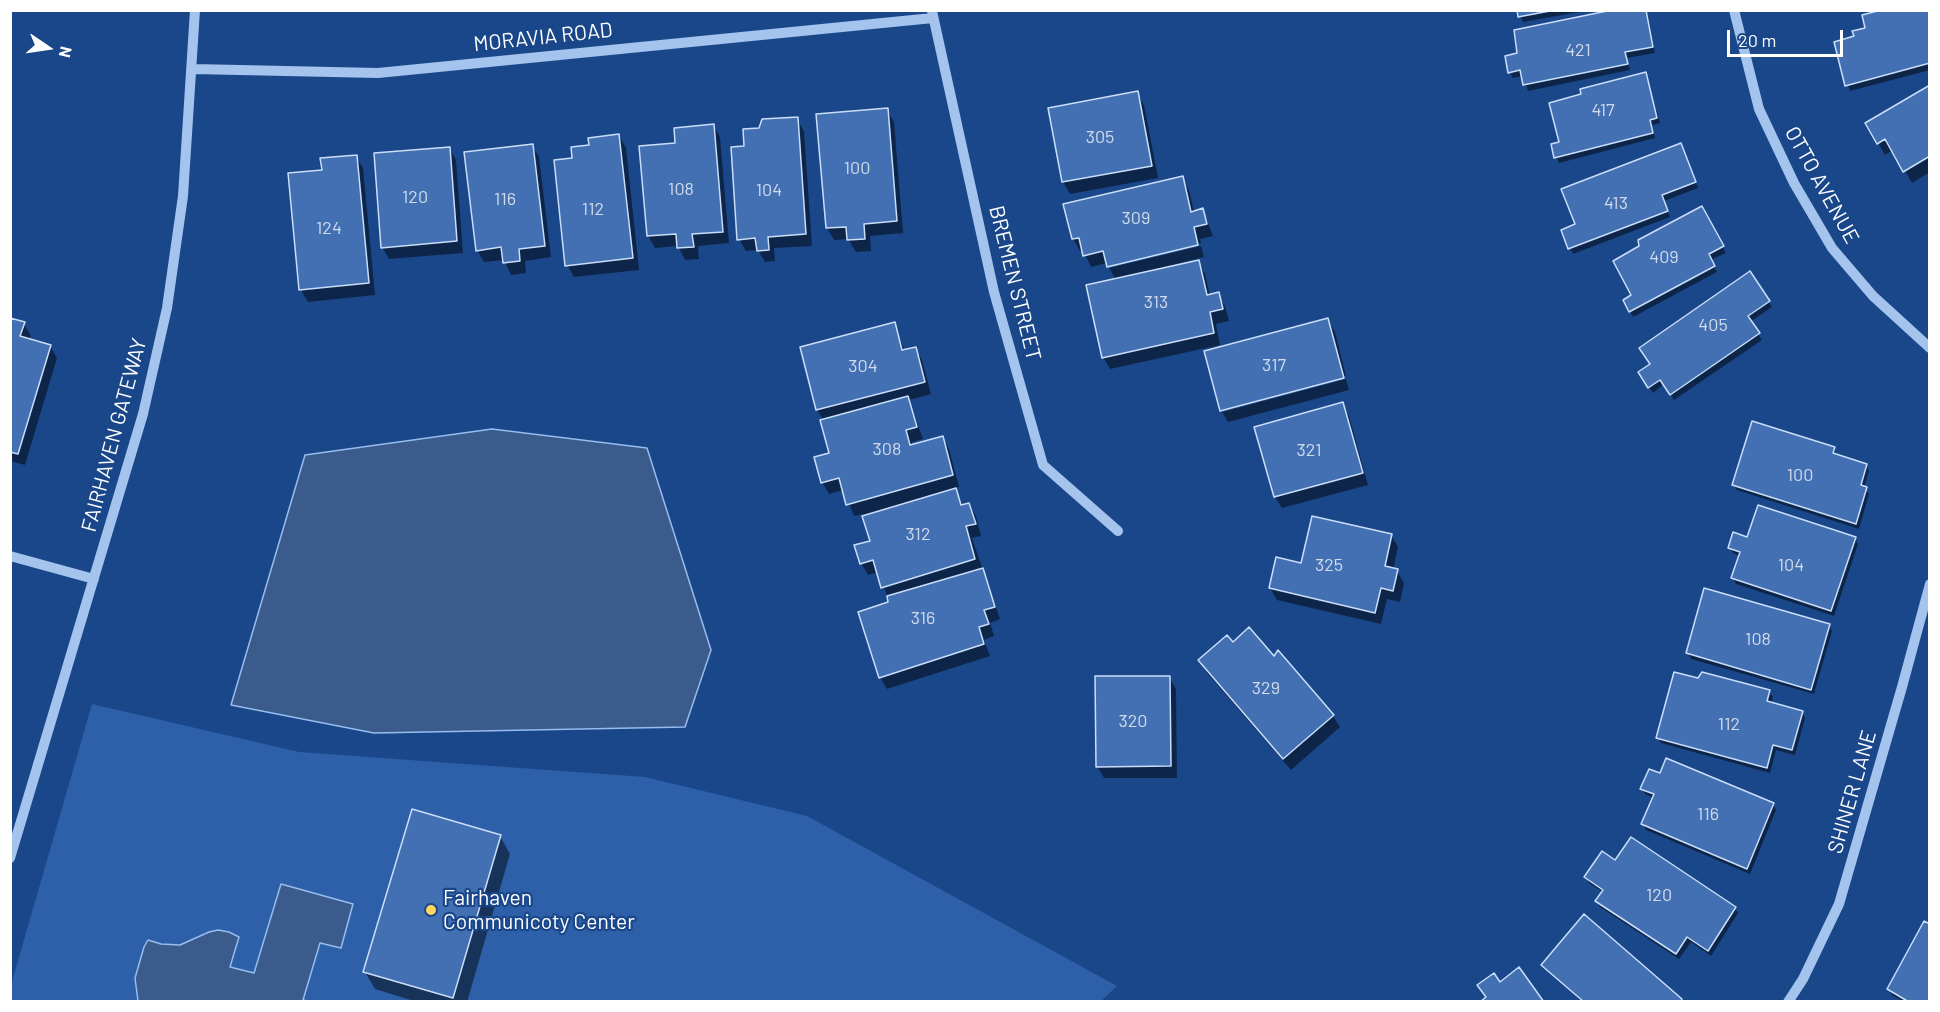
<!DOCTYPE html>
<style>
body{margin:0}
#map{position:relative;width:1940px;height:1012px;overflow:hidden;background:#1a478a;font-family:Barlow,sans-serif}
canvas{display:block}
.frame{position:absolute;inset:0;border:12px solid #fff;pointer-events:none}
.north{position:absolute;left:18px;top:18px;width:60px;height:60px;-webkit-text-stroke:4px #1a478a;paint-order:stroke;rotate:103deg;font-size:16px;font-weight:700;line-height:24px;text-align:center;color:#fff}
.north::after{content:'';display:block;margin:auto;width:21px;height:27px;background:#fff;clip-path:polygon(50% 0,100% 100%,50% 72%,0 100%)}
.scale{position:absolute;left:1727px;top:30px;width:116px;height:27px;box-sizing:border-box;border:3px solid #fff;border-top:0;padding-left:8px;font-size:18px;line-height:21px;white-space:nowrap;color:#fff;-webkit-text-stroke:4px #1a478a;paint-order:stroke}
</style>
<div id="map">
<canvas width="1940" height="1012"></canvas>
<div class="frame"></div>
<div class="north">N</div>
<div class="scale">20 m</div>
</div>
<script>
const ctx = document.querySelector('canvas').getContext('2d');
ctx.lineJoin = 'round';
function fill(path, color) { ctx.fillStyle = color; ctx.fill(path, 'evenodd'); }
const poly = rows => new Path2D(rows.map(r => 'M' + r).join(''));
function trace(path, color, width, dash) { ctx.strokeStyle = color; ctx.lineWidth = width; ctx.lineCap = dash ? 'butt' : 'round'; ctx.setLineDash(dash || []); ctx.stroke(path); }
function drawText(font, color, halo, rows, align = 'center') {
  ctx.font = font + ' Barlow,sans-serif'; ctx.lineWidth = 4.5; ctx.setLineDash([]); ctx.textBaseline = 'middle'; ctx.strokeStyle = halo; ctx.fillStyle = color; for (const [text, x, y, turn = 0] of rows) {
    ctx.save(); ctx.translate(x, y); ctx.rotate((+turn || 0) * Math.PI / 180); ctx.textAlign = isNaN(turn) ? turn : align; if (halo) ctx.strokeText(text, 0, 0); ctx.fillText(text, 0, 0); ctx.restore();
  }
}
const green = poly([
 [92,704,299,752,645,777,807,816,1117,986,1100,1002,11,1002,11,985]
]);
const water = poly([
 [492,429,647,448,711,650,685,727,374,733,231,705,305,455,492,429],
 [281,884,353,904,341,948,320,943,303,1000,307,1001,138,1001,135,978,144,947,148,940,161,944,180,945,209,932,218,930,229,932,239,937,230,967,254,973,281,884]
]);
const shadow = poly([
 [1518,10,1590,10,1523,22],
 [1620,10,1647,10,1655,53,1627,58,1630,70,1528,91,1523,76,1513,78,1510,72,1519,54],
 [1930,10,1930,70,1850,91,1836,43],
 [1645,73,1660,123,1652,125,1655,138,1559,163,1552,145,1561,143,1583,95],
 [1930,87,1930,172,1912,183,1893,150,1885,155,1867,123],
 [1137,93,1144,105,1158,178,1070,194,1063,182,1050,109],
 [887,110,894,122,903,233,870,236,871,251,856,252,848,239,834,240,827,228],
 [797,119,804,131,812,246,774,248,775,261,765,262,758,250,746,251,739,239,746,147,760,129],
 [713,125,720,137,729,243,698,246,699,259,685,260,678,246,655,248,648,236],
 [619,136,626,148,639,270,574,277,567,265,574,159,591,147],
 [532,145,539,157,551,257,525,261,526,273,511,275,504,260,484,262,477,250],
 [449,148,456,160,463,253,389,259,382,247],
 [1684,150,1698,188,1664,201,1670,217,1573,254,1563,231,1577,225],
 [356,156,363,168,375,295,308,302,301,290,290,175,323,171],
 [1182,178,1189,190,1194,212,1203,210,1213,236,1200,239,1201,243,1109,265,1109,268,1201,246,1204,257,1168,266,1168,269,1199,262,1205,274,1210,296,1218,294,1225,306,1229,321,1216,324,1220,345,1110,369,1103,357,1116,280,1108,266,1107,263,1091,267,1083,250,1080,251,1073,239,1065,206],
 [1702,208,1726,253,1711,260,1717,272,1633,317,1625,301,1633,296],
 [1769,302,1772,307,1750,322,1762,340,1674,400,1664,384,1653,393,1643,378,1652,365],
 [10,319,24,324,31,336,29,340,50,346,57,358,25,465,10,461],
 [1328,320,1335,332,1346,376,1222,408,1222,412,1206,352],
 [894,324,905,351,915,348,922,360,931,394,909,400,923,439,912,442,912,446,942,437,949,449,959,487,954,488,963,506,969,504,976,516,981,536,972,538,1000,619,990,623,994,636,984,640,990,656,887,689,880,677,890,603,878,572,868,575,861,563,871,542,863,514,854,516,844,490,829,494,822,482,830,454,824,421,817,410,802,348],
 [1346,379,1349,390,1228,422,1222,412],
 [1343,404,1349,416,1368,485,1282,508,1275,497],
 [1834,448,1837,456,1866,465,1869,471,1864,488,1869,494,1859,529,1737,490,1734,485],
 [1391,535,1398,547,1393,570,1397,571,1404,583,1400,602,1387,599,1381,624,1277,600,1270,588,1303,565],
 [1748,539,1855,539,1858,544,1834,616,1736,584,1733,578,1740,556,1733,553,1730,548],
 [1829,626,1832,631,1814,694,1691,659,1688,653],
 [1232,644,1274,658,1333,716,1340,727,1291,770,1207,673,1200,661],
 [1169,677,1176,689,1177,778,1104,778,1097,766],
 [1699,680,1769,692,1773,697,1771,704,1802,712,1805,718,1795,755,1776,750,1770,773,1661,743,1658,737],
 [1642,789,1773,804,1776,810,1750,874,1646,830,1643,824,1654,798,1645,794],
 [500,836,510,854,467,1002,417,1002,375,989,365,972],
 [1616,862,1735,908,1738,913,1711,956,1691,942,1679,959,1600,907,1596,901,1603,892,1589,883,1586,877],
 [1543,965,1681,1000,1682,1002,1582,1002],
 [1888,989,1930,1002,1904,1002,1892,995]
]);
const building = poly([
 [1517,10,1555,10,1518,17,1517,10],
 [1612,10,1646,10,1653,47,1625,52,1628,64,1523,85,1520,70,1508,73,1505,56,1517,53,1514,30,1612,10],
 [1881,10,1930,10,1930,63,1845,86,1834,42,1854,36,1852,31,1865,28,1862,15,1881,10],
 [1646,72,1657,118,1650,120,1653,133,1554,158,1551,144,1559,142,1549,103,1581,94,1580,89,1646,72],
 [1930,85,1930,156,1903,172,1885,139,1877,144,1865,123,1930,85],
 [1138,91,1152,166,1062,182,1048,108,1138,91],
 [888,108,897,221,864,224,865,239,847,240,846,227,826,228,816,114,888,108],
 [798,117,806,234,768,237,769,250,757,251,755,238,737,240,731,147,744,146,743,129,759,128,762,119,798,117],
 [714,124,723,232,692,234,694,247,677,248,676,234,647,236,639,146,675,143,674,128,714,124],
 [619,134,633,258,565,266,554,160,572,158,571,147,589,145,588,138,619,134],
 [1681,143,1696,182,1662,195,1668,211,1568,249,1561,230,1575,224,1561,189,1681,143],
 [533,144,545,246,519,249,520,261,503,263,501,247,476,251,464,152,533,144],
 [450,147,457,241,381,248,374,153,450,147],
 [357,155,369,283,299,290,288,173,322,170,320,158,357,155],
 [1183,176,1191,212,1203,208,1207,224,1194,227,1198,245,1107,267,1103,251,1083,256,1079,238,1072,239,1063,204,1183,176],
 [1702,206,1724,246,1709,254,1715,266,1629,312,1623,300,1631,295,1613,261,1639,246,1638,240,1702,206],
 [1199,260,1207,295,1219,292,1223,309,1210,312,1214,333,1102,358,1086,285,1199,260],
 [1750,271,1770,301,1748,316,1760,333,1670,395,1660,380,1648,388,1638,372,1650,364,1639,348,1750,271],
 [10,318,25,322,20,336,51,345,18,454,10,452,10,318],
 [1328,318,1344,378,1220,411,1204,351,1328,318],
 [895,322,902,350,916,347,925,382,816,410,800,347,895,322],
 [908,396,917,427,906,430,910,445,943,436,953,475,846,505,839,478,821,483,814,457,829,453,820,420,908,396],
 [1343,402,1363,473,1274,497,1254,427,1343,402],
 [1752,421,1835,447,1833,453,1867,464,1861,485,1867,487,1856,524,1732,485,1752,421],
 [956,488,961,505,969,503,976,524,966,526,975,559,881,588,873,560,860,564,854,545,870,541,862,516,956,488],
 [1758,505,1856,537,1831,611,1731,578,1740,552,1728,548,1733,532,1747,537,1758,505],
 [1312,516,1392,534,1385,566,1398,569,1393,591,1381,588,1375,613,1269,588,1276,557,1301,563,1312,516],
 [983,568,995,607,984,610,989,624,979,627,984,644,879,678,858,612,888,602,887,596,983,568],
 [1704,588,1830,624,1811,690,1686,653,1704,588],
 [1249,627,1274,656,1278,650,1334,715,1283,759,1198,660,1227,635,1233,642,1249,627],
 [1674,672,1698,678,1702,672,1770,690,1767,701,1803,711,1792,750,1773,745,1767,768,1656,738,1674,672],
 [1095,676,1170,676,1171,766,1096,767,1095,676],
 [1666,758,1774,803,1747,869,1641,824,1654,794,1640,789,1649,769,1660,773,1666,758],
 [412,809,501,835,453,998,363,972,412,809],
 [1631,837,1736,907,1708,951,1687,937,1676,954,1595,901,1603,890,1584,877,1602,851,1615,860,1631,837],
 [1584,914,1682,999,1680,1002,1584,1002,1541,965,1584,914],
 [1924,921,1930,924,1930,1002,1909,1002,1887,989,1924,921],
 [1519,967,1544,1002,1480,1002,1486,997,1477,985,1494,973,1500,982,1519,967]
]);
const minor = poly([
 [1734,10,1759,109,1794,183,1832,248,1873,296,1930,348],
 [932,11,994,292,1043,465,1118,531],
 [193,69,378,73,933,18],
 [10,556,94,579],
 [10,858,143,414,167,308,183,196,195,10],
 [1788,1002,1803,979,1839,904,1902,687,1930,584]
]);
const markers = [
 [431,910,6,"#ffd660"]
];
const numberNames = [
 ["421",1578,50],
 ["417",1603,110],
 ["305",1100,137],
 ["100",857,168],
 ["108",681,189],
 ["104",769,190],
 ["120",415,197],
 ["116",505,199],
 ["413",1616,203],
 ["112",593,209],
 ["309",1136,218],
 ["124",329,228],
 ["409",1664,257],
 ["313",1156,302],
 ["405",1713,325],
 ["317",1274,365],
 ["304",863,366],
 ["308",887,449],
 ["321",1309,450],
 ["100",1800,475],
 ["312",918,534],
 ["325",1329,565],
 ["104",1791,565],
 ["316",923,618],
 ["108",1758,639],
 ["329",1266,688],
 ["320",1133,721],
 ["112",1729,724],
 ["116",1708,814],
 ["120",1659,895]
];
const streetNames = [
 ["MORAVIA ROAD",543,37,-6],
 ["OTTO AVENUE",1822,185,61],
 ["BREMEN STREET",1015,283,76],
 ["FAIRHAVEN GATEWAY",114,435,-75],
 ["SHINER LANE",1852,792,-74]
];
const poiNames = [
 ["Fairhaven",443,898],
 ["Communicoty Center",443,922]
];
fill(green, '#2d60a8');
fill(water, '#3a5b8c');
trace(water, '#97bdef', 1.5);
fill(shadow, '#0007');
fill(building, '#4370b2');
trace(building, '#cadef9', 1.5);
trace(minor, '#a4c3ed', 10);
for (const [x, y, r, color] of markers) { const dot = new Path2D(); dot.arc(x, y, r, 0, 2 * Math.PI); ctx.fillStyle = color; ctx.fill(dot); trace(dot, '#1a478a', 2); }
drawText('18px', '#d0dbec', null, numberNames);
drawText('21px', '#fff', '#1a478a', streetNames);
drawText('21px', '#fff', '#1a478a', poiNames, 'left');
</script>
